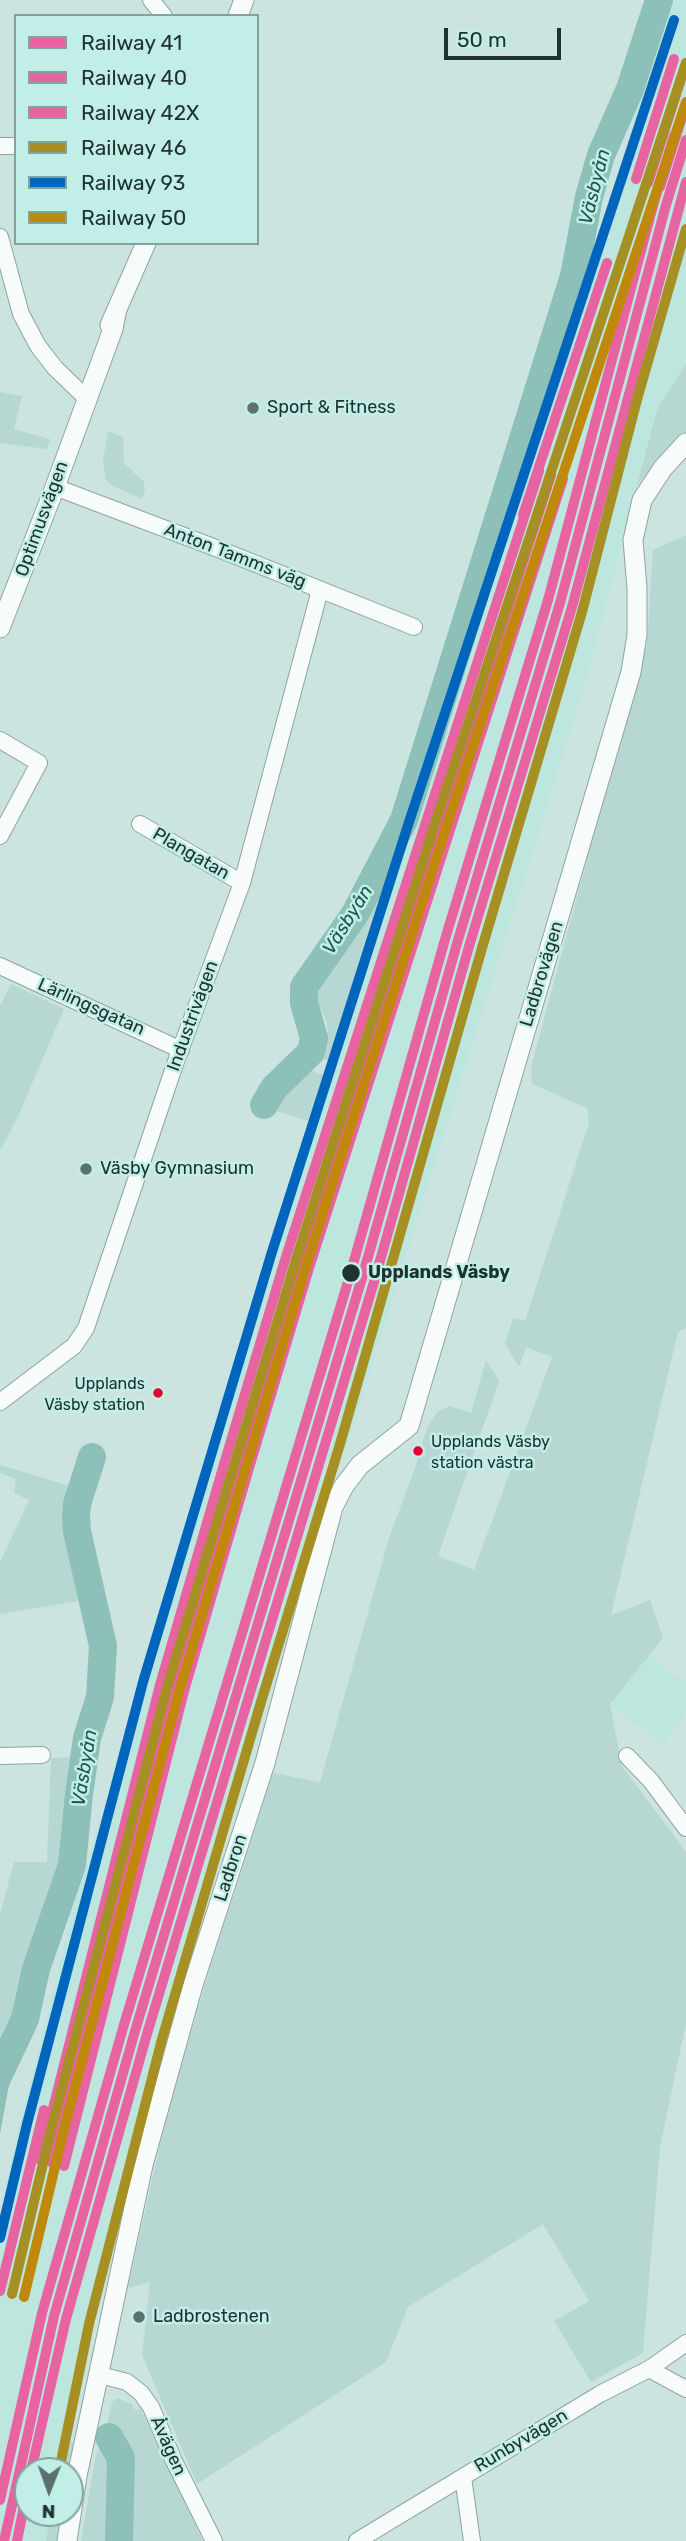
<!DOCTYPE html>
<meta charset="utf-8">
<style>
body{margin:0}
#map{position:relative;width:686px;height:2541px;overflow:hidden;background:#cce4e0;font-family:Rubik,sans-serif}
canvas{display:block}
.legend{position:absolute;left:14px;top:14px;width:245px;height:231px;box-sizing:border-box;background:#c1efe7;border:2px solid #81a39d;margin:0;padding:9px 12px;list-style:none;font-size:21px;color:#20322f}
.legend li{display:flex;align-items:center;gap:14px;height:35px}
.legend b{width:35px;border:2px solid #81a39d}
.north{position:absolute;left:14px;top:2457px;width:70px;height:70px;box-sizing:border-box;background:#c1efe7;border:2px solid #81a39d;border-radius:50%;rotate:181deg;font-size:19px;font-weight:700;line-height:28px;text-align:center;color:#20322f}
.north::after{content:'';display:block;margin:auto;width:24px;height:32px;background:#5c706d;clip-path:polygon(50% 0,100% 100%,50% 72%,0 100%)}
.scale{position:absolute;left:444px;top:28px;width:117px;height:32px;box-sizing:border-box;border:4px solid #20322f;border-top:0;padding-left:9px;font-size:21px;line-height:24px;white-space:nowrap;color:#20322f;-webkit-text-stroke:5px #c1efe7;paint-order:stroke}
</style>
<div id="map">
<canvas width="686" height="2541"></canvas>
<ul class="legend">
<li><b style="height:9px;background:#e763a1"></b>Railway 41</li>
<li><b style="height:9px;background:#e763a1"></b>Railway 40</li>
<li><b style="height:9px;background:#e763a1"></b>Railway 42X</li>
<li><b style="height:9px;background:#a69024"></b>Railway 46</li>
<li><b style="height:9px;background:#0065bd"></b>Railway 93</li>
<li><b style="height:9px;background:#c1890c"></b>Railway 50</li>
</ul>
<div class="north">N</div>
<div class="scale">50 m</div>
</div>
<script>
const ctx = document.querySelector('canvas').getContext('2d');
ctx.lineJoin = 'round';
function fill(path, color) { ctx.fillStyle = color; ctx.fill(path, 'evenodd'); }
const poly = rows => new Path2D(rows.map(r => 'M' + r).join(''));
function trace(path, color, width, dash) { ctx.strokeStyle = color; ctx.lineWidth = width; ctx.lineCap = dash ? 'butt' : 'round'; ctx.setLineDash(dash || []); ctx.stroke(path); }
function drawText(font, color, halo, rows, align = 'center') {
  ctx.font = font + ' Rubik,sans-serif'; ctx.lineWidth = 5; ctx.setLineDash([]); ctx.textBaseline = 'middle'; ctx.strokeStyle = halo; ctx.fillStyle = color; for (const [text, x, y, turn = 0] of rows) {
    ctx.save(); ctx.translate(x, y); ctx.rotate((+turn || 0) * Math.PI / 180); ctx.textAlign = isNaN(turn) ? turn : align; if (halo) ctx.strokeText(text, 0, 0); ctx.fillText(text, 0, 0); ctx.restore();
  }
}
const built = poly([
 [670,0,686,0,686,364,657,410,585,684,346,1448,327,1463,184,1962,119,2198,59,2471,28,2471,28,2513,51,2513,46,2541,0,2541,0,2216,12,2156,74,1906,315,1123,366,971,499,542,622,160],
 [649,1655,686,1684,686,1714,663,1744,610,1704]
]);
const green = poly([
 [686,364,686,432,672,444,637,485,657,410],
 [0,392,22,396,14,429,50,439,47,449,0,443],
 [108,431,123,437,124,463,144,482,145,490,142,499,113,486,106,480,103,461],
 [686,535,686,1328,678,1332,611,1615,650,1600,663,1638,610,1704,622,1766,686,1852,686,2023,660,2147,643,2353,591,2382,554,2321,589,2301,543,2224,408,2307,386,2362,197,2484,142,2355,150,2282,128,2288,166,2117,209,1971,273,1773,320,1782,389,1538,415,1468,427,1427,437,1412,449,1406,471,1413,486,1360,499,1381,438,1556,474,1570,552,1357,526,1347,519,1367,505,1344,513,1318,525,1321,589,1123,587,1108,532,1084,531,1067,612,767,637,687,647,644,653,550],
 [409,834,335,1063,320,1058,328,1031,326,1020,316,999,316,988,365,922],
 [11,984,64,1009,19,1114,0,1151,0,1006],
 [306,1069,330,1077,315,1123,273,1110],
 [0,1465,70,1486,66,1527,85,1600,0,1614,0,1562,29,1500,14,1493,16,1479,0,1473],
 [77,1757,70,1800,66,1864,28,1967,19,2017,0,2039,0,1914,14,1862,47,1862,51,1758],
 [117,2398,132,2404,135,2410,141,2409,203,2541,126,2541,128,2456,120,2437,107,2425,112,2402],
 [66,2438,75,2445,70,2471,59,2471],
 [102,2446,111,2450,114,2498,112,2541,81,2541,96,2454],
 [51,2513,63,2513,58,2541,46,2541]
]);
const water = poly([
 [9,2030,23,2041,8,2090,0,2134,0,2039]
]);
const river = poly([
 [264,1105,274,1088,311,1052,314,1038,304,1003,304,987,355,914,404,820,574,276,589,197,601,155,630,89,659,0],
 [0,2072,25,2019,36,1969,72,1865,79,1794,87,1738,100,1697,103,1646,77,1531,76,1517,77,1504,92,1457],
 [109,2437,121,2458,119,2541]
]);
const minor = poly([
 [151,0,164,16],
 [0,146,16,146],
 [0,237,21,314,38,346,55,368,83,395],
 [55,487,221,550,414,627],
 [0,740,39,763,0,836],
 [140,824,242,883],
 [0,966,181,1050],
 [0,1402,74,1346,86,1328,174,1067,242,883,320,590],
 [0,1756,42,1755],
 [627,1756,651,1781,686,1828],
 [649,2369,686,2389],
 [100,2375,127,2382,141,2393,151,2407,174,2461,214,2541],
 [463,2477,472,2541],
 [357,2541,600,2394,649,2369,686,2343]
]);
const tertiary = poly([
 [238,16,244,0],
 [110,325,146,243],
 [0,628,55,487,113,329,116,314],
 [67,2541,77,2476,143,2165,193,1985,265,1763,333,1507,344,1486,360,1465,409,1426,631,672,637,635,637,588,633,540,642,500,663,468,686,443]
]);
const rail1 = poly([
 [648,183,686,63],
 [523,515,607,263],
 [52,2163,172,1688,237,1465,297,1264,551,475],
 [0,2291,44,2110],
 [4,2541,54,2316,135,2031,362,1278,458,940,560,603,666,205,686,140]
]);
const rail2 = poly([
 [660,187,686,104],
 [64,2166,184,1691,249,1468,309,1268,563,479],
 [31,2471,66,2319,147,2034,374,1282,470,943,572,607,686,182],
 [17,2541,28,2486]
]);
const rail3 = poly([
 [636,179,674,59],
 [40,2160,160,1685,225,1461,285,1260,539,471],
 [0,2500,42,2313,123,2028,350,1275,446,936,548,600,654,202,674,136]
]);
const rail4 = poly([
 [12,2294,51,2130,167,1688,295,1263,433,830,686,63],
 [59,2471,89,2324,162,2039,261,1702,340,1444,482,948,582,612,638,396,686,229]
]);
const rail5 = poly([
 [0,2238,27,2124,143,1682,271,1255,409,822,674,20]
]);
const rail6 = poly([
 [24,2297,63,2133,179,1692,306,1266,444,834,686,102]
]);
const markers = [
 [253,408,7,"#5c706d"],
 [86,1169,7,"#5c706d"],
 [351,1273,10,"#20322f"],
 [158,1393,6,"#e4002b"],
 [418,1451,6,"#e4002b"],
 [139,2317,7,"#5c706d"]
];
const busNames = [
 ["Upplands",145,1384],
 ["Väsby station",145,1405],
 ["Upplands Väsby",431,1442,"left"],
 ["station västra",431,1463,"left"]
];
const poiNames = [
 ["Sport & Fitness",267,408],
 ["Väsby Gymnasium",100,1169],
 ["Ladbrostenen",153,2317]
];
const streetNames = [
 ["Optimusvägen",42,519,-70],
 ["Anton Tamms väg",235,556,21],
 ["Plangatan",191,854,30],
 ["Ladbrovägen",542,974,-73],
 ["Lärlingsgatan",91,1007,24],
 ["Industrivägen",193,1016,-70],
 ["Ladbron",231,1868,-72],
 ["Runbyvägen",521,2441,-31],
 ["Åvägen",168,2446,66]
];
const stopNames = [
 ["Upplands Väsby",368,1273]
];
const waterNames = [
 ["Väsbyån",595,187,-76],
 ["Väsbyån",348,920,-58],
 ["Väsbyån",85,1768,-81]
];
fill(built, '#bce6de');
fill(green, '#b7d7d2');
fill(water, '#8dc0b8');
trace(river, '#8dc0b8', 28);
trace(minor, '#90a3a0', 18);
trace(tertiary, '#90a3a0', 21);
trace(minor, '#f7fbfa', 16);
trace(tertiary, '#f7fbfa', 19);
trace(rail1, '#e763a1', 10);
trace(rail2, '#e763a1', 10);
trace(rail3, '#e763a1', 10);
trace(rail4, '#a69024', 10);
trace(rail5, '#0065bd', 10);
trace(rail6, '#c1890c', 10);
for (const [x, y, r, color] of markers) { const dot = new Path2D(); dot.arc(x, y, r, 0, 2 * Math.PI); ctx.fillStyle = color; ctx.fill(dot); trace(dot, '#c1efe7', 2.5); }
drawText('16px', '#20322f', '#c1efe7', busNames, 'right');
drawText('18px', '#20322f', '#c1efe7', poiNames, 'left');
drawText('18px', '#20322f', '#c1efe7', streetNames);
drawText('bold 18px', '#20322f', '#c1efe7', stopNames, 'left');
drawText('italic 19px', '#21564f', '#c1efe7', waterNames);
</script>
